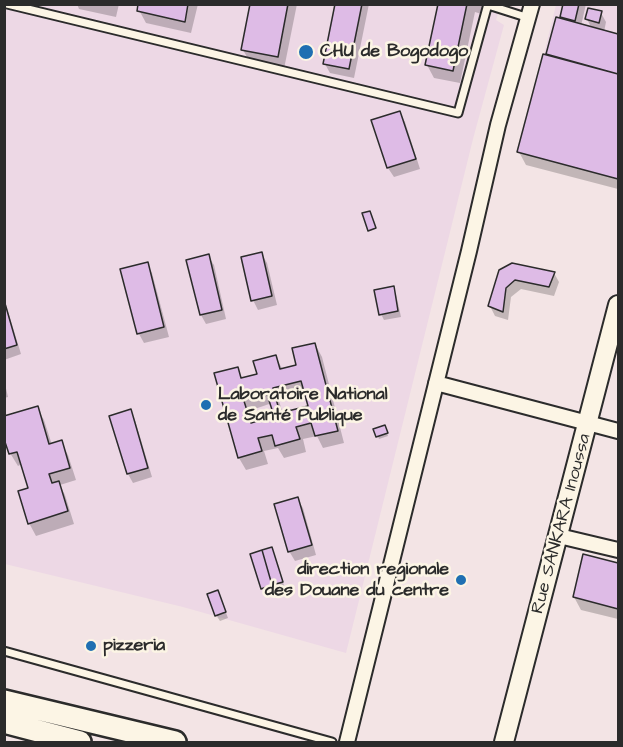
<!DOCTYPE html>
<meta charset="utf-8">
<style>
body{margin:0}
#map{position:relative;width:623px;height:747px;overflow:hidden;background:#f3e4e5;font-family:"Architects Daughter",sans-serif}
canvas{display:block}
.frame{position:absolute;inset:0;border:6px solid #2b2b2b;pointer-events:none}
</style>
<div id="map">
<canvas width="623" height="747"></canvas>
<div class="frame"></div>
</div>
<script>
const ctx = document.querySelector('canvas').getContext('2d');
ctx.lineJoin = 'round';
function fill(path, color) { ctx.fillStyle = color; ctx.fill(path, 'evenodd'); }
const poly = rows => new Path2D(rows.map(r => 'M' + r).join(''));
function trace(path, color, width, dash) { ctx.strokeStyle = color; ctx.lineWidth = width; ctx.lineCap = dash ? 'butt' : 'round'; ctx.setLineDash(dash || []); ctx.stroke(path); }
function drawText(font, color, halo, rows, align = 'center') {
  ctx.font = font + ' "Architects Daughter",sans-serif'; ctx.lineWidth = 5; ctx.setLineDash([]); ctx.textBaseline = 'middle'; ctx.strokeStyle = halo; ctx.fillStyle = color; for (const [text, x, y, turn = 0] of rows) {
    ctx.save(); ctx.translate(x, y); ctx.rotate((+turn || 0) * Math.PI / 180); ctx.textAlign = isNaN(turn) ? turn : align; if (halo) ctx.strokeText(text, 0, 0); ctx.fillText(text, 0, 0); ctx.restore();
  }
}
const built = poly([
 [5,5,501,5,496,20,504,25,473,139,346,653,183,607,5,564],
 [556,5,618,5,618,74,544,54]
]);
const shadow = poly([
 [77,4,119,4,116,17,79,9],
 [140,4,198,4,191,33,146,23,139,10],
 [252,4,297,4,284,69,250,62,243,50],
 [336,4,369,4,354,78,330,73,325,64],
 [440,4,487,4,485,15,475,12,460,83,434,78,427,65],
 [564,4,586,4,581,26,592,29,587,19,601,13,606,22,604,32,618,36,618,189,526,165,519,152,550,58,548,54,564,21,561,16],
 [400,112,405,122,420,169,394,177,388,168,373,121],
 [261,253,267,263,277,305,258,310,253,300],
 [208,256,214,265,226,319,206,324,201,315],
 [147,264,152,273,169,337,144,343,139,334,122,270],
 [500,271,554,273,559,282,554,296,521,289,511,297,508,320,495,316,490,306],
 [393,288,396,294,401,317,384,320,381,314],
 [4,298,21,354,4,360],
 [315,344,322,357,344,443,323,448,317,436,303,439,306,452,284,458,278,448,264,451,268,464,246,470,239,458,216,374,237,369,243,379,259,375,275,356,283,370,298,366],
 [306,394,310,407,283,414,279,401],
 [272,403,276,417,253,424,249,411],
 [4,380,8,397,4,398],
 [37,408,44,420,52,445,61,442,68,455,76,480,60,485,65,495,74,524,36,536,29,523,30,489,22,464,18,466,10,453],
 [130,411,135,420,152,477,133,483,128,474],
 [386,429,388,436,379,439,375,430],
 [297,499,303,508,316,555,295,561,289,551],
 [271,549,285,588,266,594,262,588],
 [584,556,618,565,618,619,581,610,574,597],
 [218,592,228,618,220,621,216,615]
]);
const building = poly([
 [138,4,188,4,185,22,137,11,138,4],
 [250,4,288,4,278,57,241,50,250,4],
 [335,4,362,4,349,69,323,64,335,4],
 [438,4,467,4,453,71,425,65,438,4],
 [563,4,579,4,575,21,560,17,563,4],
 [588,8,602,11,599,23,585,19,588,8],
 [556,17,618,34,618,74,546,54,556,17],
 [543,54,618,74,618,179,517,152,543,54],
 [400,111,416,159,387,168,371,120,400,111],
 [370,211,376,228,368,231,362,213,370,211],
 [262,252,272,296,251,301,241,257,262,252],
 [209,254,222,310,200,315,186,260,209,254],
 [148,262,164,327,137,334,120,269,148,262],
 [512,263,555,272,549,287,515,280,506,288,503,312,488,306,499,270,512,263],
 [394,286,398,311,379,315,374,290,394,286],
 [4,300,17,345,4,349,4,300],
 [315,343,338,431,315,436,311,423,296,427,300,439,275,446,272,435,258,438,262,451,238,458,214,373,238,367,241,378,257,374,253,361,276,355,280,369,296,365,292,348,315,343],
 [301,381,308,406,280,413,273,388,301,381],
 [266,391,274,416,251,423,243,398,266,391],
 [38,406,49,444,62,440,70,468,49,474,52,483,59,481,68,511,28,524,18,491,28,488,17,452,9,454,4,439,4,416,38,406],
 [131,409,148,468,127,474,109,416,131,409],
 [385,425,388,433,376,437,373,429,385,425],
 [298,497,312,545,288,552,274,504,298,497],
 [272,547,283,582,272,585,262,550,272,547],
 [262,550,272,585,261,589,250,554,262,550],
 [583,554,618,563,618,609,573,597,583,554],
 [218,590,226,612,215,616,207,594,218,590]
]);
const lane = poly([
 [7,4,458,113,488,4],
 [488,5,529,18],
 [4,651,332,742]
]);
const street = poly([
 [436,383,618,431],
 [559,536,618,550],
 [347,742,469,251,498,125,532,4]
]);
const secondary = poly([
 [504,742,618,305]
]);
const primary = poly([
 [4,701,175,742],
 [4,722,80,742]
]);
const markers = [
 [306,52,8,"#1f6fb2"],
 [206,405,6,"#1f6fb2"],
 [461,580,6,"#1f6fb2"],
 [91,646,6,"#1f6fb2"]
];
const poiNames = [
 ["CHU de Bogodogo",320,52],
 ["Laboratoire National",218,395],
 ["de Santé Publique",218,416],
 ["direction regionale",449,570,"right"],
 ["des Douane du centre",449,591,"right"],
 ["pizzeria",103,646]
];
const streetNames = [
 ["Rue SANKARA Inoussa",562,524,-75]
];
fill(built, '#edd8e5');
fill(shadow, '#0003');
fill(building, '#debbe6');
trace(building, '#2b2b2b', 1.5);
trace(lane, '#2b2b2b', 11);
trace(street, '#2b2b2b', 18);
trace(secondary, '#2b2b2b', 22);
trace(primary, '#2b2b2b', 26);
trace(lane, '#fcf5e5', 7);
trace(street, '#fcf5e5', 14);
trace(secondary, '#fcf5e5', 18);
trace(primary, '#fcf5e5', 21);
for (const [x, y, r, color] of markers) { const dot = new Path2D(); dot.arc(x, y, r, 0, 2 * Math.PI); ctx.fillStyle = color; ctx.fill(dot); trace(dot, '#fcf5e5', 2); }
drawText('bold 18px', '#2b2b2b', '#fcf5e5', poiNames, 'left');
drawText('18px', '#2b2b2b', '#fcf5e5', streetNames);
</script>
